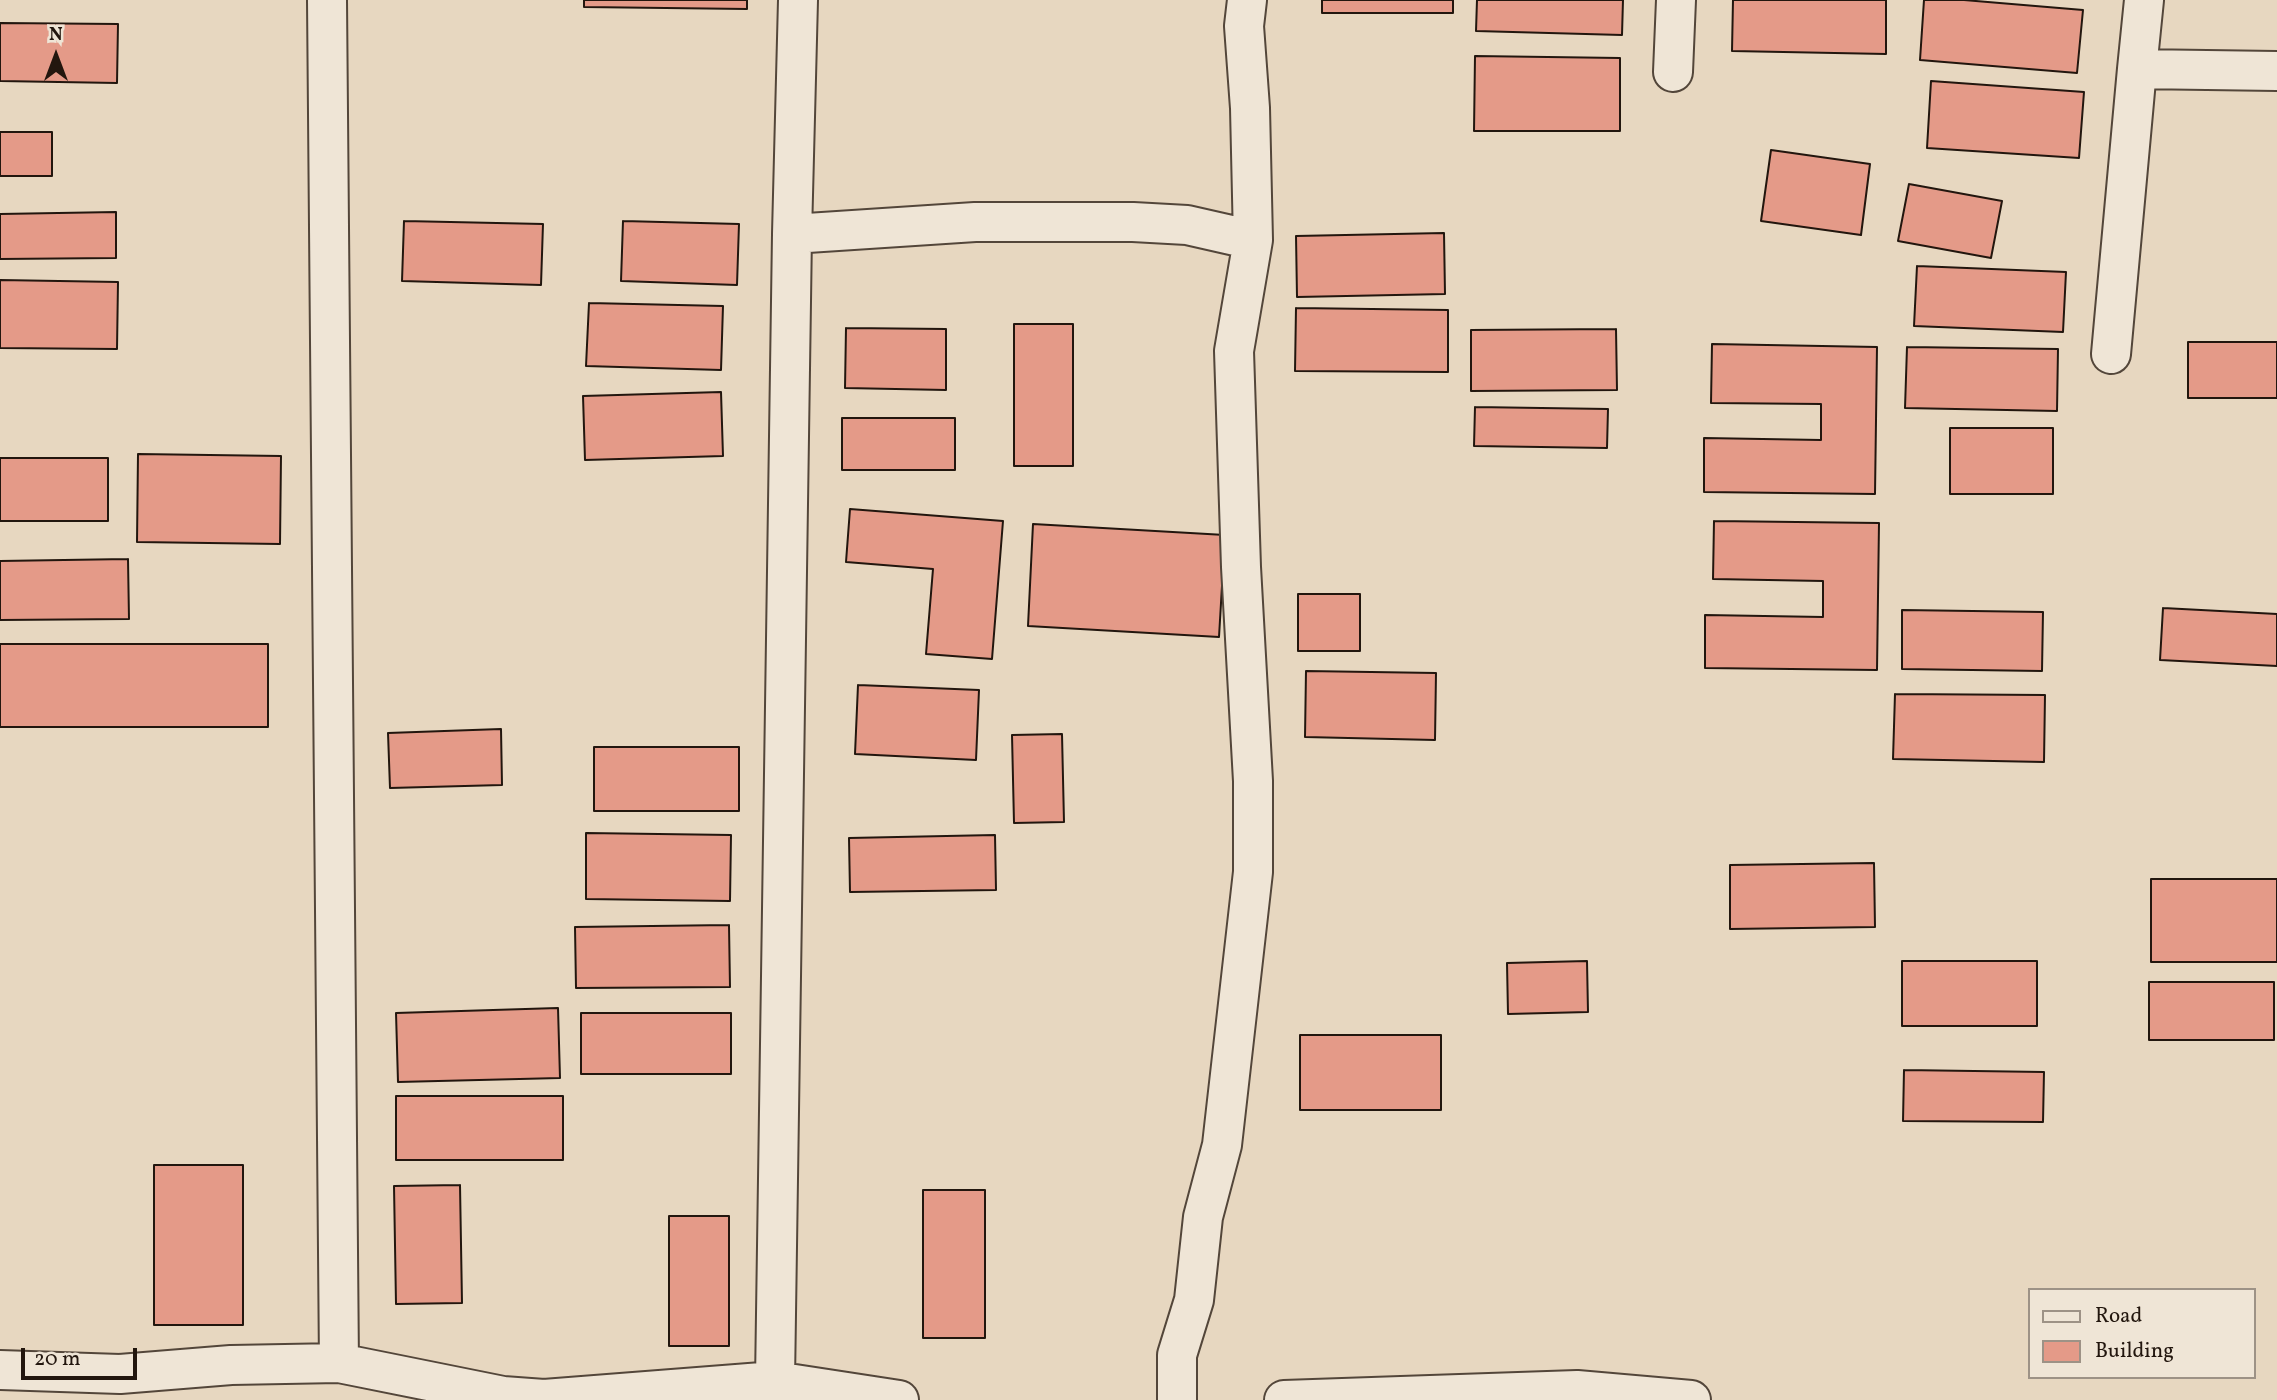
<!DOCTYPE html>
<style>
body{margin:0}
#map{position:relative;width:2277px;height:1400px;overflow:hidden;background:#e7d7c0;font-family:Vollkorn,serif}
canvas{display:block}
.legend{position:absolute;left:2028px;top:1288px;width:228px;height:91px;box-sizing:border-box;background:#efe5d6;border:2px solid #9d9286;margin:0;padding:9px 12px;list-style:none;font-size:21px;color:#22160e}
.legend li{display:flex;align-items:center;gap:14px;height:35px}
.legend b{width:35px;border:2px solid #9d9286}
.north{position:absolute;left:21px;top:21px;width:70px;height:70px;-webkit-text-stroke:5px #efe5d6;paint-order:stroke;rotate:0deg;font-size:19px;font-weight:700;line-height:28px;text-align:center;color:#22160e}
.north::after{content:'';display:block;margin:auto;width:24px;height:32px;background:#22160e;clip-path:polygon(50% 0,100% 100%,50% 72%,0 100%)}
.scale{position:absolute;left:21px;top:1348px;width:116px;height:32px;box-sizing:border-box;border:4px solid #22160e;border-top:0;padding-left:9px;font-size:21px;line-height:24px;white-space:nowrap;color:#22160e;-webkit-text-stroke:5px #efe5d6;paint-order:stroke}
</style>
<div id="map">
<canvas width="2277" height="1400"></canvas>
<ul class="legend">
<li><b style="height:9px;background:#efe5d6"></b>Road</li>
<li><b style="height:19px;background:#e49a88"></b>Building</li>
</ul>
<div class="north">N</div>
<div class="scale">20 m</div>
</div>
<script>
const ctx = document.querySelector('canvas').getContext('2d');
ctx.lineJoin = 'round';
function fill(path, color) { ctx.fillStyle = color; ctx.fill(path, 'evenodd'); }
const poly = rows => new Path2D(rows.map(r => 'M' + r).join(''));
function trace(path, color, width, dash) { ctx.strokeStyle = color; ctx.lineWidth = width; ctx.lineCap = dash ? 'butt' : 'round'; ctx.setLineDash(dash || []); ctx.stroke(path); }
const building = poly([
 [584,0,747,0,747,9,584,7,584,0],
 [1322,0,1453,0,1453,13,1322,13,1322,0],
 [1477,0,1623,0,1622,35,1476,31,1477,0],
 [1733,0,1886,0,1886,54,1732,51,1733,0],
 [1924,0,1964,0,2083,10,2077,73,1920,60,1924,0],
 [0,23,118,24,117,83,0,81,0,23],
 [1475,56,1620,58,1620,131,1474,131,1475,56],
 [1931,81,2084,92,2079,158,1927,148,1931,81],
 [0,132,52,132,52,176,0,176,0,132],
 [1771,150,1870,164,1861,235,1761,221,1771,150],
 [1909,184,2002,201,1991,258,1898,241,1909,184],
 [116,212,116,258,0,259,0,214,116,212],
 [404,221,543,224,541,285,402,281,404,221],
 [623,221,739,224,737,285,621,281,623,221],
 [1444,233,1445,294,1297,297,1296,236,1444,233],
 [1917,266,2066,272,2063,332,1914,326,1917,266],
 [0,280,118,282,117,349,0,348,0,280],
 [589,303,723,306,721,370,586,366,589,303],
 [1296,308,1448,310,1448,372,1295,371,1296,308],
 [1014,324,1073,324,1073,466,1014,466,1014,324],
 [846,328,946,329,946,390,845,388,846,328],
 [1616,329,1617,390,1471,391,1471,330,1616,329],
 [2188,342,2277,342,2277,398,2188,398,2188,342],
 [1712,344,1877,347,1875,494,1704,492,1704,438,1821,440,1821,404,1711,403,1712,344],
 [1907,347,2058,349,2057,411,1905,408,1907,347],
 [721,392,723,456,585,460,583,396,721,392],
 [1475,407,1608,409,1607,448,1474,446,1475,407],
 [842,418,955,418,955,470,842,470,842,418],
 [1950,428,2053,428,2053,494,1950,494,1950,428],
 [138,454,281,456,280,544,137,542,138,454],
 [0,458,108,458,108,521,0,521,0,458],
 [850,509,1003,521,992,659,926,654,933,569,846,562,850,509],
 [1714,521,1879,523,1877,670,1705,668,1705,615,1823,617,1823,581,1713,579,1714,521],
 [1033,524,1225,535,1219,637,1028,626,1033,524],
 [128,559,129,619,0,620,0,561,128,559],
 [1298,594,1360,594,1360,651,1298,651,1298,594],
 [2163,608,2277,614,2277,666,2160,660,2163,608],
 [1902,610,2043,612,2042,671,1902,669,1902,610],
 [0,644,268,644,268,727,0,727,0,644],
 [1306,671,1436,673,1435,740,1305,737,1306,671],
 [858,685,979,690,976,760,855,754,858,685],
 [1895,694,2045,695,2044,762,1893,759,1895,694],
 [501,729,502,785,390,788,388,733,501,729],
 [1062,734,1064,822,1014,823,1012,735,1062,734],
 [594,747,739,747,739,811,594,811,594,747],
 [586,833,731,835,730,901,586,899,586,833],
 [995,835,996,890,850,892,849,838,995,835],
 [1874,863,1875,927,1730,929,1730,865,1874,863],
 [2151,879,2277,879,2277,962,2151,962,2151,879],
 [729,925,730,987,576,988,575,927,729,925],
 [1587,961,1588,1012,1508,1014,1507,963,1587,961],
 [1902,961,2037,961,2037,1026,1902,1026,1902,961],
 [2149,982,2274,982,2274,1040,2149,1040,2149,982],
 [558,1008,560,1078,398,1082,396,1013,558,1008],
 [581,1013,731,1013,731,1074,581,1074,581,1013],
 [1300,1035,1441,1035,1441,1110,1300,1110,1300,1035],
 [1904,1070,2044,1072,2043,1122,1903,1121,1904,1070],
 [396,1096,563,1096,563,1160,396,1160,396,1096],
 [154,1165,243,1165,243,1325,154,1325,154,1165],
 [460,1185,462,1303,396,1304,394,1186,460,1185],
 [923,1190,985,1190,985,1338,923,1338,923,1190],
 [669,1216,729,1216,729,1346,669,1346,669,1216]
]);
const minor = poly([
 [327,0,339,1363],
 [2144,0,2137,69,2277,71],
 [1673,72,1676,0],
 [792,234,975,222,1133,222,1187,225,1253,240],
 [2111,354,2137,69],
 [0,1370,120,1374,231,1365,339,1363,503,1396,544,1399,775,1381,899,1400],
 [775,1381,792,234,798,0],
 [1177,1400,1177,1355,1194,1300,1203,1217,1222,1145,1253,872,1253,781,1241,567,1234,351,1253,240,1250,108,1244,26,1247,0],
 [1284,1400,1577,1390,1691,1400]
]);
fill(building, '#e49a88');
trace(building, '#22160e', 2);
trace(minor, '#53463a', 42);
trace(minor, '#efe5d6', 38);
</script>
